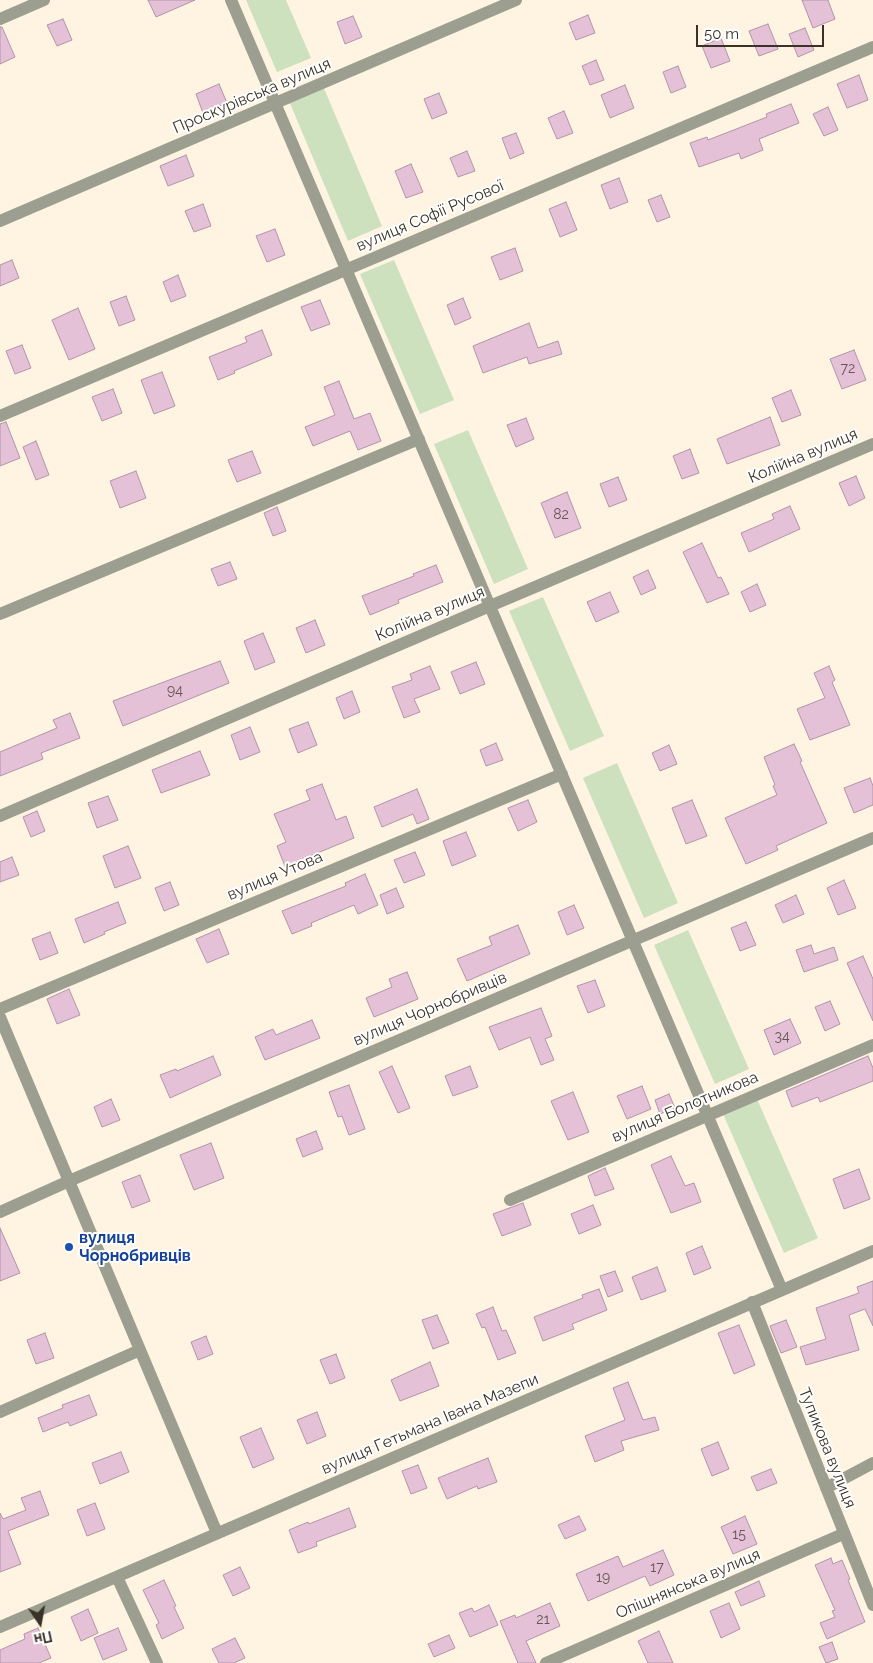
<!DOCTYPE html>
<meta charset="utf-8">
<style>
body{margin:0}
#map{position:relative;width:873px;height:1663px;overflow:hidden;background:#fff3e1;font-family:Raleway,sans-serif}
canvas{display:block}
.north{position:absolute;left:15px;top:1598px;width:50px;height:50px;-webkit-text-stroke:4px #fff;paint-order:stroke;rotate:168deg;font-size:14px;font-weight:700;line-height:20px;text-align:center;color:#3a3227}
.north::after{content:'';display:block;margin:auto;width:18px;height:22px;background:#3a3227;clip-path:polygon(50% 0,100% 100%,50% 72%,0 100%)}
.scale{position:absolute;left:696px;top:25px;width:128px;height:22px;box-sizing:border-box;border:2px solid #3a3227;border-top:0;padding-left:6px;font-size:15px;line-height:18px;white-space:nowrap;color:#3a3227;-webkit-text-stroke:4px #fff;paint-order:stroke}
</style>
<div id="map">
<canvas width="873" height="1663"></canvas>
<div class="north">Пн</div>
<div class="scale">50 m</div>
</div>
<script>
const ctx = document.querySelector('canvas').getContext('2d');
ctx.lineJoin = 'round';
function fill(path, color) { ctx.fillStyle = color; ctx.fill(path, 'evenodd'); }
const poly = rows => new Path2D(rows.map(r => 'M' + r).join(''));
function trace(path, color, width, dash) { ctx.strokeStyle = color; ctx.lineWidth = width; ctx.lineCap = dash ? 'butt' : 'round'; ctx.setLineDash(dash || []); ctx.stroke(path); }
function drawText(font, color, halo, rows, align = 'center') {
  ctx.font = font + ' Raleway,sans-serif'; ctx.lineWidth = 4; ctx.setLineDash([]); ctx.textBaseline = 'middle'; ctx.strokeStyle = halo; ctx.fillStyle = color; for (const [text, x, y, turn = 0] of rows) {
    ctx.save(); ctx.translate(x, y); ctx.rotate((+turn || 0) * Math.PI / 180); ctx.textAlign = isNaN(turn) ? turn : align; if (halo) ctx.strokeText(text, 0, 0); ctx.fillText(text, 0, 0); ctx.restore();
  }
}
const green = poly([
 [246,0,286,0,311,58,277,72],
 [323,86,382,226,348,241,289,101],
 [394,260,454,400,420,414,360,274],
 [468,430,528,569,494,584,434,444],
 [543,597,604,736,570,751,509,611],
 [617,763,678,903,644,918,583,778],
 [688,930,749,1069,715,1084,654,945],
 [757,1099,818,1238,784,1253,723,1114]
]);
const building = poly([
 [148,0,195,0,156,17,148,0],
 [802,0,828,0,835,19,813,28,802,0],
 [588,15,595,33,576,40,569,23,588,15],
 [353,16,362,37,345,44,337,22,353,16],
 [63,19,72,40,57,46,47,25,63,19],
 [768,24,778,49,759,56,749,31,768,24],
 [0,27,2,27,15,57,0,64,0,27],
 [805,28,814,50,798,57,789,34,805,28],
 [721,38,730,61,711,68,702,46,721,38],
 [596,60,604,80,590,85,582,66,596,60],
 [678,66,686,87,671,93,663,72,678,66],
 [859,75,868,100,847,108,837,84,859,75],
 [219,84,227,103,203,113,196,94,219,84],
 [625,85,634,108,610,118,601,95,625,85],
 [439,93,447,113,432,119,424,99,439,93],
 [791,104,799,123,759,139,763,150,741,159,739,153,699,167,690,143,707,137,708,140,767,117,766,114,791,104],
 [828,107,838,130,824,136,813,114,828,107],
 [564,111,573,133,557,139,548,118,564,111],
 [516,133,524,153,510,159,502,138,516,133],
 [467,151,475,171,458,177,450,158,467,151],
 [186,155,194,176,168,186,160,166,186,155],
 [411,164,423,192,406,198,395,171,411,164],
 [619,178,628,202,610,209,601,185,619,178],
 [661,195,670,217,657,222,648,200,661,195],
 [566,202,577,230,560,237,549,209,566,202],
 [203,204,211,226,194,232,185,211,203,204],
 [275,229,285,255,267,262,256,236,275,229],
 [515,248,523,271,500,280,491,257,515,248],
 [12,260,19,278,0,286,0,265,12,260],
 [178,275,186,296,171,302,163,282,178,275],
 [126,296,135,320,119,326,110,302,126,296],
 [463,298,471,318,455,325,447,305,463,298],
 [320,300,330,324,311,331,301,307,320,300],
 [78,308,95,349,69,360,52,320,78,308],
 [529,323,538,348,558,341,562,354,529,364,527,357,483,373,473,346,529,323],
 [262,330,272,355,234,371,235,373,218,380,209,357,247,342,245,337,262,330],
 [22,345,31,368,15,374,6,351,22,345],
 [854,350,866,380,842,389,830,359,854,350],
 [162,372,175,406,154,414,141,380,162,372],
 [339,381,354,419,370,413,381,441,358,450,350,431,313,446,305,427,335,415,324,387,339,381],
 [113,389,122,413,102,421,92,397,113,389],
 [791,390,801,415,782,422,772,398,791,390],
 [770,417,780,445,727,464,717,439,770,417],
 [526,418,534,439,516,447,507,425,526,418],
 [6,422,20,458,0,466,0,424,6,422],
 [36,441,49,475,36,480,23,447,36,441],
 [690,449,699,473,682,479,673,456,690,449],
 [252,451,261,473,237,482,228,460,252,451],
 [136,471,146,498,120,508,110,481,136,471],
 [856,476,865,498,849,506,839,483,856,476],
 [618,477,627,500,609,507,600,484,618,477],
 [567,492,581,528,555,538,541,503,567,492],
 [790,506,800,529,749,552,741,533,774,519,772,514,790,506],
 [277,507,286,531,273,536,264,513,277,507],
 [702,543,718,578,721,577,729,594,707,603,683,552,702,543],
 [230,562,237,579,218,586,211,569,230,562],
 [436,565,443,582,398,600,399,603,370,615,362,596,414,576,413,574,436,565],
 [648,570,656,588,641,595,633,577,648,570],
 [757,584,766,605,750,612,741,592,757,584],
 [610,592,619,612,596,622,587,602,610,592],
 [315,620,325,645,306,653,296,628,315,620],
 [263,633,275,662,255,670,244,641,263,633],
 [220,661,229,683,123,726,113,701,220,661],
 [476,662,485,684,460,694,451,672,476,662],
 [430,666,440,689,414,699,420,712,404,718,392,687,412,680,410,674,430,666],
 [829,666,835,680,832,682,850,725,810,740,797,709,825,698,814,673,829,666],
 [352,691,360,712,344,719,336,698,352,691],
 [70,713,80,738,41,753,43,759,0,776,0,752,57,728,53,720,70,713],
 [308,722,317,745,298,753,289,729,308,722],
 [250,727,260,752,240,760,231,735,250,727],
 [496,743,503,760,486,766,480,750,496,743],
 [794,744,802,761,800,762,827,823,776,846,778,850,746,864,725,818,777,795,773,786,775,785,764,757,794,744],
 [669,745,677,764,660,771,652,753,669,745],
 [200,751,210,775,161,793,152,770,200,751],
 [870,778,873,786,873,805,854,813,844,788,870,778],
 [322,784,336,820,346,816,354,838,310,856,311,859,286,869,277,846,286,842,274,814,310,800,306,790,322,784],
 [417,789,429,819,417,824,413,814,382,827,374,807,417,789],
 [108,796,118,820,97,828,88,803,108,796],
 [528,800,537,822,518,831,508,808,528,800],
 [692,800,707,836,686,844,672,808,692,800],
 [37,811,45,831,31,837,23,817,37,811],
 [466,832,476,856,452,866,443,841,466,832],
 [128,846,141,878,115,888,103,856,128,846],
 [415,852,425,875,404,883,394,860,415,852],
 [12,857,19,875,0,882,0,862,12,857],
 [365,874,378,905,358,914,354,905,311,923,312,926,292,934,282,911,346,886,345,883,365,874],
 [844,880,856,908,838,915,827,888,844,880],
 [170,882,179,905,164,911,155,888,170,882],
 [396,888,404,907,387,914,380,895,396,888],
 [796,895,804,914,783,923,775,905,796,895],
 [118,902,126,923,104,932,105,934,84,943,75,919,118,902],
 [574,905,584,928,567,935,558,912,574,905],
 [746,922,756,945,740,951,731,928,746,922],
 [518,925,530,954,467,981,457,959,492,945,489,937,518,925],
 [219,929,229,954,207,963,196,939,219,929],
 [50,932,58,953,40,960,32,939,50,932],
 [811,945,814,954,834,947,838,960,804,972,796,950,811,945],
 [863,956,873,979,873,1021,847,963,863,956],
 [407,972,418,999,374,1017,366,998,392,987,389,979,407,972],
 [595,980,605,1006,588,1013,577,986,595,980],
 [69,989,80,1015,57,1024,47,999,69,989],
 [830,1001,840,1024,825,1031,815,1007,830,1001],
 [541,1008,552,1036,545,1039,554,1060,541,1065,530,1037,499,1050,489,1027,541,1008],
 [790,1019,801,1043,774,1055,764,1030,790,1019],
 [312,1020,320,1038,265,1060,255,1037,273,1029,276,1035,312,1020],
 [213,1056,221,1075,170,1098,160,1075,176,1069,177,1071,213,1056],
 [868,1056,873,1068,873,1081,820,1102,818,1097,792,1107,786,1091,868,1056],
 [392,1066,410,1108,398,1113,379,1072,392,1066],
 [470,1066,478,1087,453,1096,445,1076,470,1066],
 [349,1085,365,1129,349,1135,342,1116,338,1117,329,1092,349,1085],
 [642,1086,651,1109,627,1119,617,1096,642,1086],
 [573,1092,589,1132,568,1140,551,1101,573,1092],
 [669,1094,675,1108,660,1114,655,1100,669,1094],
 [111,1099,120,1120,102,1127,94,1107,111,1099],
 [316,1131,323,1149,303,1157,296,1139,316,1131],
 [211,1143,224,1178,194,1190,180,1155,211,1143],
 [671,1156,685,1186,694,1183,701,1202,671,1213,651,1165,671,1156],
 [605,1168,614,1189,595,1196,588,1176,605,1168],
 [859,1169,870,1199,844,1209,833,1179,859,1169],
 [140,1175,150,1201,132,1208,122,1182,140,1175],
 [523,1203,531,1225,502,1236,493,1214,523,1203],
 [593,1205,601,1225,579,1234,571,1214,593,1205],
 [0,1228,20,1273,0,1281,0,1228],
 [702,1246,711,1268,694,1275,686,1253,702,1246],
 [657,1267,666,1291,641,1300,632,1277,657,1267],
 [615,1271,623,1291,608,1297,600,1276,615,1271],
 [873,1281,873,1326,865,1309,849,1315,859,1350,806,1365,800,1347,826,1339,816,1308,859,1293,857,1287,873,1281],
 [599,1289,607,1310,572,1324,574,1329,543,1341,534,1317,583,1298,582,1295,599,1289],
 [493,1307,502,1331,506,1330,516,1353,498,1360,485,1327,482,1328,476,1314,493,1307],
 [437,1315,449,1343,433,1349,422,1320,437,1315],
 [786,1320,797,1347,781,1353,770,1326,786,1320],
 [739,1325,755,1365,734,1374,718,1333,739,1325],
 [45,1333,54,1358,36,1364,27,1340,45,1333],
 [206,1336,213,1354,198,1360,191,1342,206,1336],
 [336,1354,345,1378,330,1384,320,1360,336,1354],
 [430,1362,439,1386,400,1401,391,1380,430,1362],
 [628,1382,643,1420,655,1417,659,1430,621,1441,624,1450,595,1462,585,1436,625,1420,613,1388,628,1382],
 [89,1395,97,1415,70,1426,68,1422,43,1432,38,1418,63,1408,62,1405,89,1395],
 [317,1412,326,1436,307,1444,297,1420,317,1412],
 [261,1428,274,1459,253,1468,240,1437,261,1428],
 [718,1442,729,1469,712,1476,701,1449,718,1442],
 [121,1452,129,1472,100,1484,92,1463,121,1452],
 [488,1458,497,1482,478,1489,477,1486,447,1499,438,1478,488,1458],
 [418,1465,427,1488,411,1494,402,1471,418,1465],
 [771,1469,777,1483,757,1491,751,1477,771,1469],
 [40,1491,49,1515,8,1531,21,1564,0,1572,0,1513,3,1519,26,1510,21,1498,40,1491],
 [95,1503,105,1529,87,1536,77,1510,95,1503],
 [349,1508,356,1527,316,1542,317,1546,298,1553,289,1530,308,1522,309,1524,349,1508],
 [579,1516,586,1530,565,1539,558,1525,579,1516],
 [745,1516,757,1544,733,1554,721,1527,745,1516],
 [663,1550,674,1575,650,1586,645,1576,588,1601,576,1574,618,1556,623,1567,663,1550],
 [831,1558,833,1564,842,1560,850,1579,848,1580,865,1622,827,1639,820,1623,835,1617,832,1611,835,1610,815,1565,831,1558],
 [240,1567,250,1588,233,1596,223,1575,240,1567],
 [164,1580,176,1606,174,1607,184,1628,162,1639,156,1625,159,1623,143,1590,164,1580],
 [759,1581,765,1596,741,1606,735,1592,759,1581],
 [550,1603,560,1626,526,1641,536,1663,518,1663,500,1621,515,1615,516,1618,550,1603],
 [729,1603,740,1629,721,1638,710,1611,729,1603],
 [489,1605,498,1625,470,1637,459,1613,472,1608,474,1612,489,1605],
 [88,1609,98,1633,81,1641,71,1617,88,1609],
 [38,1628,51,1658,39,1663,0,1663,0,1650,25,1639,24,1634,38,1628],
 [118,1628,127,1650,103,1660,94,1638,118,1628],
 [659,1631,673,1663,648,1663,638,1641,659,1631],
 [449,1635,455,1648,434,1657,428,1644,449,1635],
 [235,1638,245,1658,234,1663,219,1663,212,1649,235,1638],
 [832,1642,838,1659,826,1663,819,1647,832,1642]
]);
const street = poly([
 [231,0,782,1290],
 [0,19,44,0],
 [0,221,516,0],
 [0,416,873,47],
 [0,614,419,439],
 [0,816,490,606,873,444],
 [0,1009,562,774],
 [0,1017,217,1533],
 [510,1200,873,1045],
 [0,1212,69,1181,873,838],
 [752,1302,873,1605],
 [0,1412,140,1350],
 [826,1488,873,1463],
 [117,1577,157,1663],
 [0,1627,873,1251],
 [546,1663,843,1534]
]);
const markers = [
 [69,1247,5,"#1a4fb4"]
];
const numberNames = [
 ["72",848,369],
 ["82",561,515],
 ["94",175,691],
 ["34",782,1037],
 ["15",739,1535],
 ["17",657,1568],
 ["19",603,1578],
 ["21",543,1620]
];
const streetNames = [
 ["Проскурівська вулиця",252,96,-23],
 ["вулиця Софії Русової",430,216,-23],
 ["Колійна вулиця",803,456,-23],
 ["Колійна вулиця",430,614,-23],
 ["вулиця Утова",275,876,-23],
 ["вулиця Чорнобривців",430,1009,-23],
 ["вулиця Болотникова",685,1107,-23],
 ["вулиця Гетьмана Івана Мазепи",430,1424,-23],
 ["Тупикова вулиця",827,1448,68],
 ["Опішнянська вулиця",688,1584,-23]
];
const transitNames = [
 ["вулиця",79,1238],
 ["Чорнобривців",79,1256]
];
fill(green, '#cde1bf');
fill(building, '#e5c1d8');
trace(building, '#b294a8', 1);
trace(street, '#9c9f8f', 12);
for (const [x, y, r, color] of markers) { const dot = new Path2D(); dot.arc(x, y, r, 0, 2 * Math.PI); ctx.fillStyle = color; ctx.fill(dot); trace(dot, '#fff', 2); }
drawText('14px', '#655653', null, numberNames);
drawText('16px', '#3a3227', '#fff', streetNames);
drawText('bold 16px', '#164399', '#fff', transitNames, 'left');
</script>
